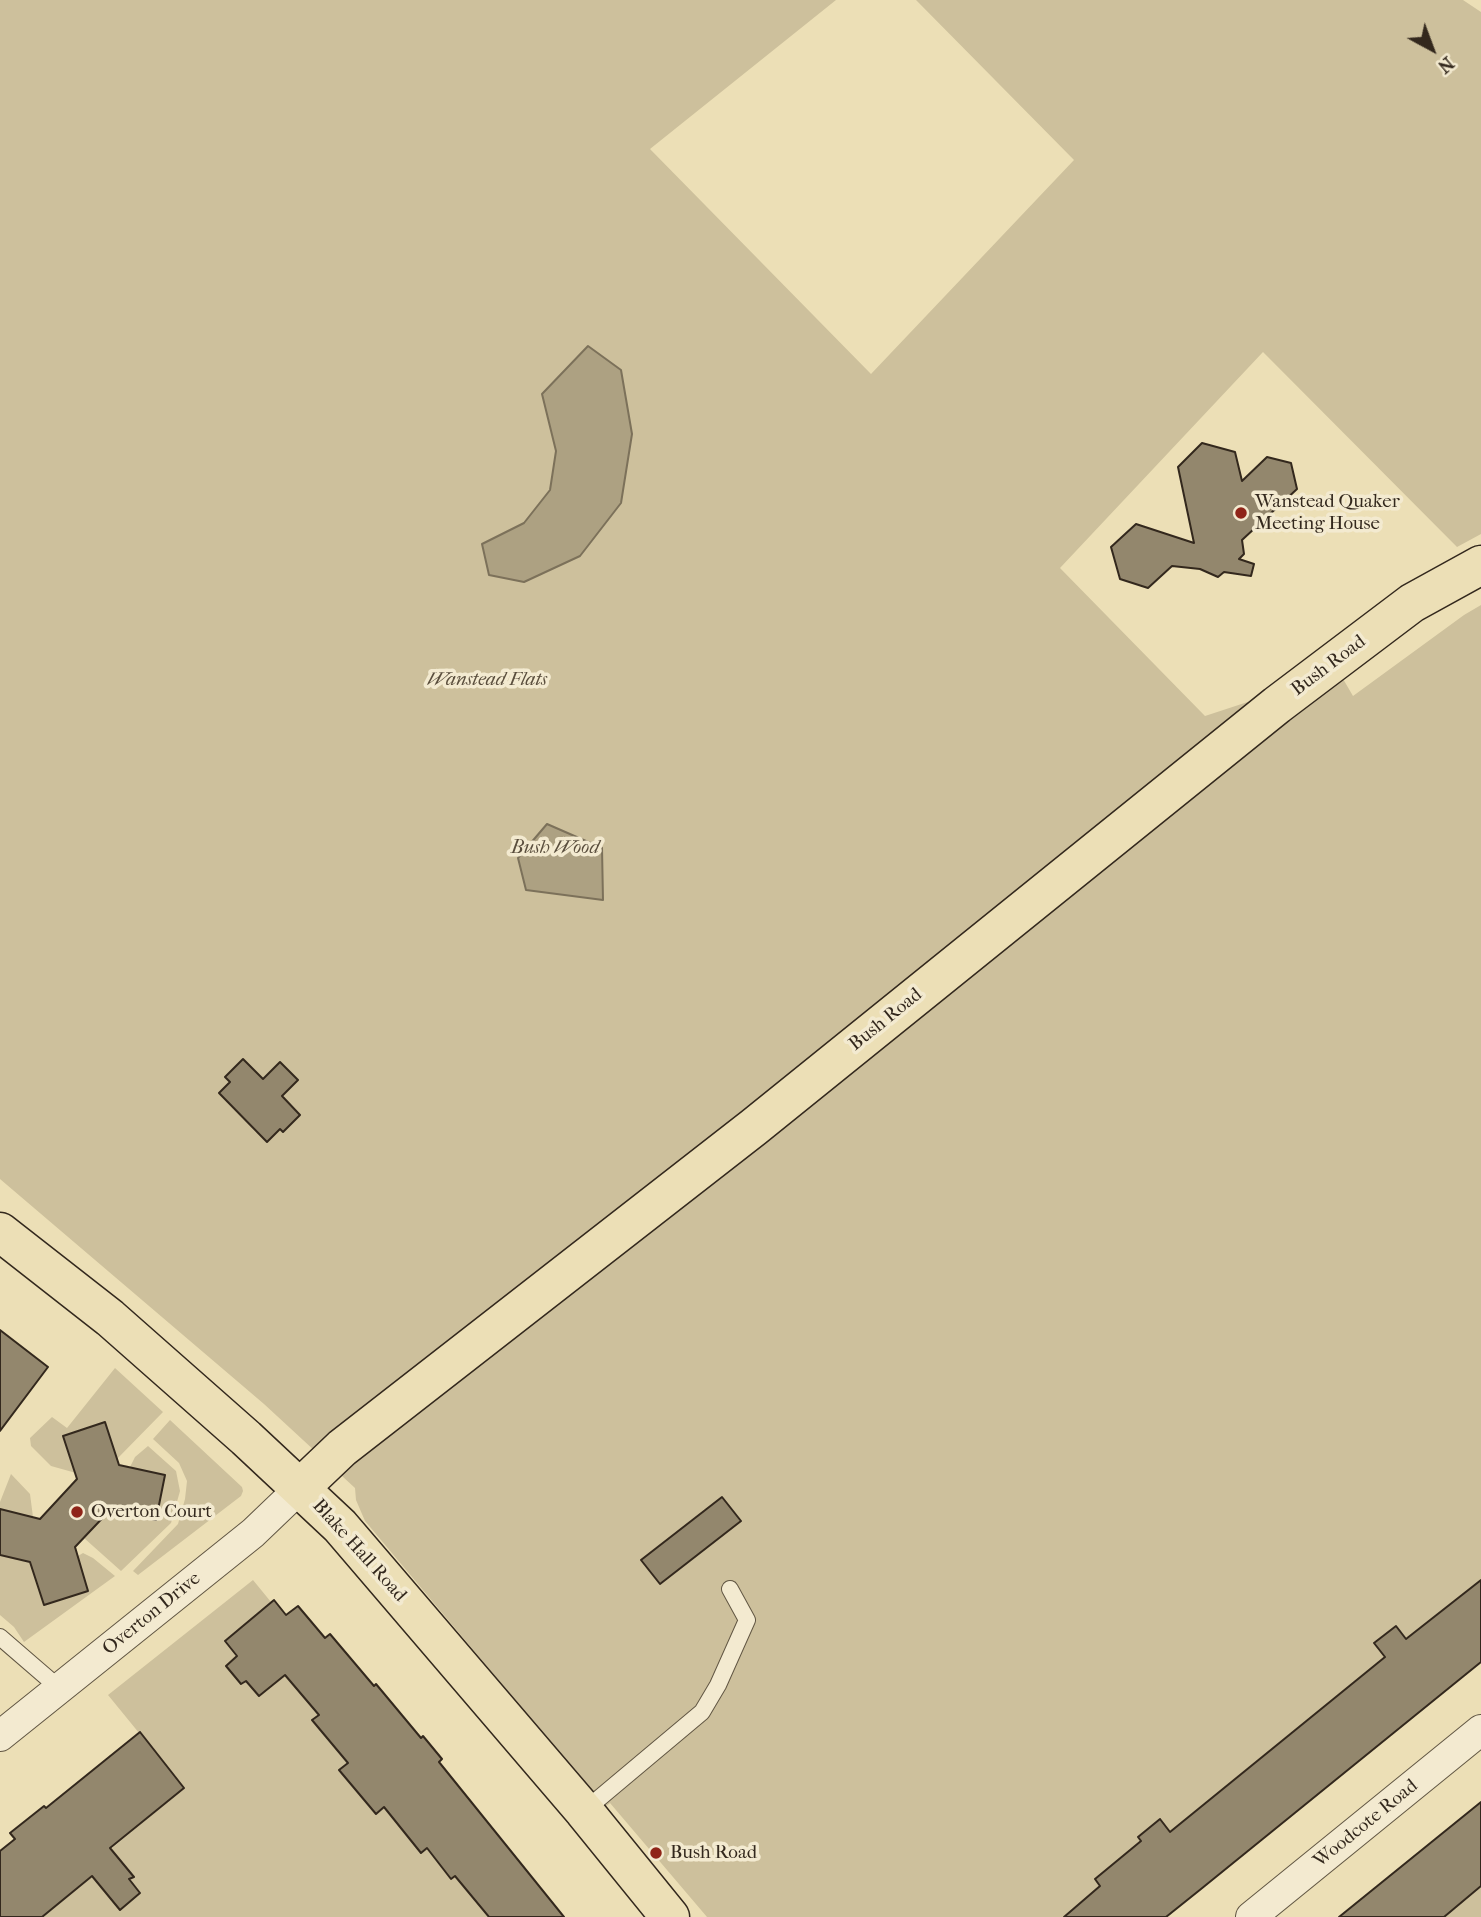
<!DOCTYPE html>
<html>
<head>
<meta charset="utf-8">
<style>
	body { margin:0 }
	#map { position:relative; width:1481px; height:1917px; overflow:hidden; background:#ecdfb6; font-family:"IM FELL French Canon",serif }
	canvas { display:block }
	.north { position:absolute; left:1397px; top:14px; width:70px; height:70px; -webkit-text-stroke:5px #f3ead0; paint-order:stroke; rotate:139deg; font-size:19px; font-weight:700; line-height:28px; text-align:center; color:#33281d }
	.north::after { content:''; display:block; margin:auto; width:24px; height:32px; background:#33281d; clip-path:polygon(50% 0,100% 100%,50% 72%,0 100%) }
</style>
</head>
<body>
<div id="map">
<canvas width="1481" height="1917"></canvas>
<div class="north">N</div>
</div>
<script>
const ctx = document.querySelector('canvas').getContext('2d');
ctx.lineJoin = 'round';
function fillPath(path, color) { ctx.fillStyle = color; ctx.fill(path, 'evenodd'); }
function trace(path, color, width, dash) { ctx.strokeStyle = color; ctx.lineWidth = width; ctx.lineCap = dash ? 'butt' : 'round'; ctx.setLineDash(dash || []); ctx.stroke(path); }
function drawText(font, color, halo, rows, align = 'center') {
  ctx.font = font + ' "IM FELL French Canon",serif'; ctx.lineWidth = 7; ctx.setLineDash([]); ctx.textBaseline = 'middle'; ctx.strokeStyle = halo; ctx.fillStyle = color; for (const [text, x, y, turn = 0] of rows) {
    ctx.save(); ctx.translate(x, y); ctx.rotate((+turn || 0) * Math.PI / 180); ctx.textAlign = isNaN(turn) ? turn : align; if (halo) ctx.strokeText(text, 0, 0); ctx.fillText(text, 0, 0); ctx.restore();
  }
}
fillPath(new Path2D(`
	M 0,0 L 836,0 L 650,149 L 871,374 L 1074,160 L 916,0 L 1463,0 L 1481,12 L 1481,534 L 1457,547 L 1263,352 L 1060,568 L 1205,716 L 1339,672 L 1353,696 L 1464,615 L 1481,605 L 1481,1580 L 1411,1635 L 1406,1638 L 1396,1626 L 1374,1643 L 1385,1657 L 1270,1750 L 1285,1769 L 1281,1773 L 1265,1754 L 1221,1790 L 1225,1818 L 1210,1799 L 1170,1832 L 1159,1820 L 1138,1837 L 1148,1850 L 1100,1886 L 1066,1917 L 707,1917 L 610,1803 L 605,1807 L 365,1521 L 356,1500 L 355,1488 L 264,1404 L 0,1179 Z
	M 115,1368 L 163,1412 L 117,1459 L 104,1422 L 63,1436 L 76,1473 L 51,1466 L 31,1446 L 30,1438 L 52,1417 L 67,1428 Z
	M 170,1420 L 242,1487 L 243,1491 L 241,1496 L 138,1575 L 133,1571 L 178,1524 L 185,1499 L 187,1481 L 179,1463 L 153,1439 Z
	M 148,1446 L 176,1471 L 180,1491 L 171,1523 L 121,1571 L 84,1538 L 111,1509 L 156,1519 L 165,1476 L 130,1467 L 135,1457 Z
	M 11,1474 L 30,1494 L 33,1517 L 0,1509 L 0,1502 Z
	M 83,1553 L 93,1558 L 115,1576 L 24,1642 L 14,1627 L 0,1615 L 0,1555 L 30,1562 L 45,1605 L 88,1591 L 78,1556 Z
	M 253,1580 L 271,1602 L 225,1641 L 237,1656 L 226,1666 L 241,1684 L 246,1681 L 285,1675 L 312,1707 L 320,1714 L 312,1721 L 348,1763 L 340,1770 L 384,1807 L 421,1852 L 434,1842 L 467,1866 L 467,1890 L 489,1917 L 42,1917 L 89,1872 L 120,1910 L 140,1893 L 129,1881 L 132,1877 L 111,1849 L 184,1788 L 108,1695 Z
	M 1481,1886 L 1481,1917 L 1444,1917 Z`), '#cdc09c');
const water = new Path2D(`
	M 588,346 L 621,370 L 632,434 L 621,503 L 580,556 L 524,582 L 489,575 L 482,544 L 524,523 L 550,490 L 556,451 L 542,394 Z
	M 547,824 L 602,848 L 603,900 L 526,890 L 518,858 Z`);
fillPath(water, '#ada182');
trace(water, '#7c715a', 2);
const building = new Path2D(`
	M 1202,443 L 1235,452 L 1242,481 L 1267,457 L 1291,463 L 1297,489 L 1242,540 L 1244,554 L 1239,559 L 1254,564 L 1251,576 L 1224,572 L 1218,577 L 1200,569 L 1172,566 L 1148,588 L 1120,579 L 1111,547 L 1136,524 L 1194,543 L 1178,467 Z
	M 243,1059 L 263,1079 L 280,1062 L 298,1080 L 282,1096 L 300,1115 L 283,1132 L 280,1129 L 267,1142 L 219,1093 L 230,1082 L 225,1077 Z
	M 0,1330 L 48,1367 L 0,1431 Z
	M 105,1422 L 119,1465 L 165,1475 L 156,1520 L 111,1509 L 75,1547 L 88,1591 L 44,1605 L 30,1562 L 0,1555 L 0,1509 L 40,1519 L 77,1479 L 63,1436 Z
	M 722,1497 L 741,1521 L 660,1584 L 641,1560 Z
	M 1481,1580 L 1481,1662 L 1201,1889 L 1166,1917 L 1064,1917 L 1100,1886 L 1095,1879 L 1141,1841 L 1138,1837 L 1160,1819 L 1170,1832 L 1385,1657 L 1374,1643 L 1396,1626 L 1406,1639 Z
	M 274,1600 L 286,1615 L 298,1606 L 325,1638 L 330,1634 L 374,1686 L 376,1684 L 421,1738 L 423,1736 L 442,1759 L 439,1762 L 564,1917 L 489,1917 L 455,1876 L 451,1879 L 427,1848 L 421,1853 L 384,1807 L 376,1814 L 339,1770 L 348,1763 L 312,1720 L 319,1715 L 285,1675 L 259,1696 L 246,1681 L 241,1684 L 226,1666 L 237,1656 L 225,1641 Z
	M 140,1732 L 184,1788 L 110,1848 L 134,1877 L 129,1879 L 140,1893 L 120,1910 L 92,1876 L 42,1917 L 0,1917 L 0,1851 L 15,1839 L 10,1833 L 44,1806 L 46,1808 Z
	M 1481,1802 L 1481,1886 L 1444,1917 L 1339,1917 Z`);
fillPath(building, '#93876d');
trace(building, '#33281d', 2);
const lane = new Path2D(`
	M 0,1637 L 59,1688
	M 584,1811 L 702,1712 L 718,1685 L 747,1620 L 730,1589`);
const street = new Path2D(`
	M 0,1736 L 253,1533 L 300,1488
	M 1251,1917 L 1481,1730`);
const primary = new Path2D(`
	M 0,1232 L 110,1318 L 246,1438 L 340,1526 L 584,1811 L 670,1917
	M 300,1488 L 342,1448 L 754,1127 L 1277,705 L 1412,603 L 1481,565`);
trace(lane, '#615643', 18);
trace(street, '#615643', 32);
trace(primary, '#33281d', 41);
trace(lane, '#f3ead0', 16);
trace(street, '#f3ead0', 30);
trace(primary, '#ecdfb6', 38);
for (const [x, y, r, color] of [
	[1241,513,7,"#8f2418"],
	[77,1512,7,"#8f2418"],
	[656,1853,7,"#8f2418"]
]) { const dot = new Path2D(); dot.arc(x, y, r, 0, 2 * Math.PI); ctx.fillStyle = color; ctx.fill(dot); trace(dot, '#f3ead0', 2.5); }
drawText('19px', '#33281d', '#f3ead0', [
	["Wanstead Quaker",1255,502],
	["Meeting House",1255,524],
	["Overton Court",91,1512],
	["Bush Road",670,1853]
], 'left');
drawText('19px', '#33281d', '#f3ead0', [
	["Bush Road",1329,666,-37],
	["Bush Road",886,1020,-39],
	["Blake Hall Road",359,1551,48],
	["Overton Drive",152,1614,-39],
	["Woodcote Road",1366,1824,-39]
]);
drawText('italic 19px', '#5a4e3d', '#f3ead0', [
	["Wanstead Flats",487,680],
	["Bush Wood",555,848]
]);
</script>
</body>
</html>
